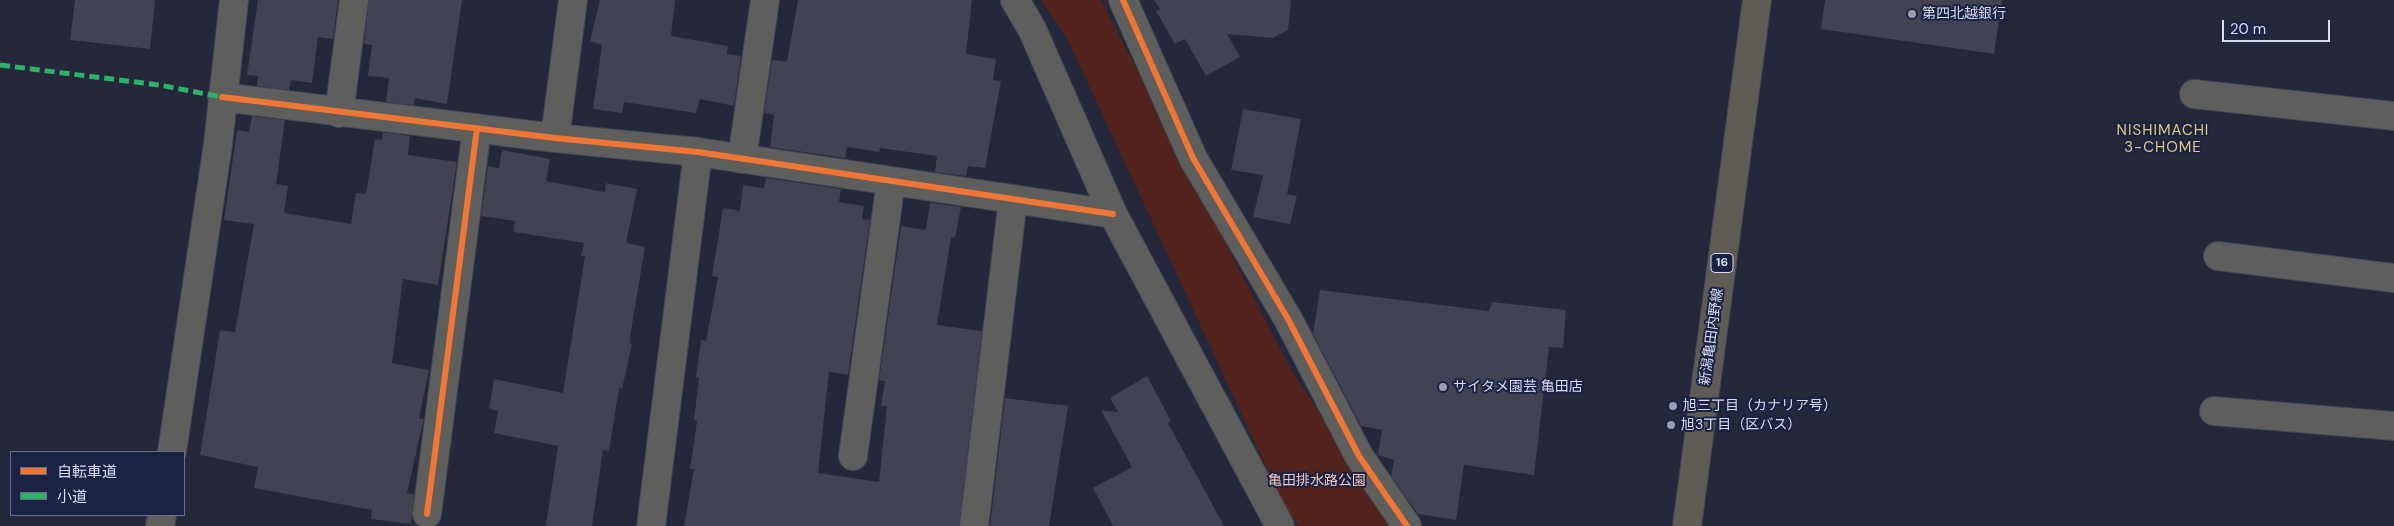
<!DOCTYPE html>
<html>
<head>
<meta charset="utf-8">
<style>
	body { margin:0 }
	#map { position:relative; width:2394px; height:526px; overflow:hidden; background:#24283a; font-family:"DM Sans","Noto Sans JP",sans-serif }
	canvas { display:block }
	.legend { position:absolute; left:10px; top:451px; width:175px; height:65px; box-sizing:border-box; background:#1b2243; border:1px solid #676d8a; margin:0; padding:6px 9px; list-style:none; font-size:15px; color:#d8def4 }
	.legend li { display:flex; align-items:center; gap:10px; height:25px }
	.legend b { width:25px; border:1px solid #676d8a }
	.scale { position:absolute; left:2222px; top:20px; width:108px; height:22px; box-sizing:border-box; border:2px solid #d8def4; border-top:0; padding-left:6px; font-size:15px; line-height:18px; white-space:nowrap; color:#d8def4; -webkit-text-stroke:4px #1b2243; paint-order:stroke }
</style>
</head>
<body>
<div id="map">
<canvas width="2394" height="526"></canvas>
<ul class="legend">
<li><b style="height:6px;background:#f07635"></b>自転車道</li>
<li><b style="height:6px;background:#2db169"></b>小道</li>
</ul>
<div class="scale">20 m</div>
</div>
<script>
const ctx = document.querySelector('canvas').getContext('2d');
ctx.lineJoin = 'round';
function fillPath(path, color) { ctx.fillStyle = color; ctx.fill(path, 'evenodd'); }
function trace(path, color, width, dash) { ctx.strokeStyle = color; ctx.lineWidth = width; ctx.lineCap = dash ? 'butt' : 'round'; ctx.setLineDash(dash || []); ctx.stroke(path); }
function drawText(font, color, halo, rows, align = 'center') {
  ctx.font = font + ' "DM Sans","Noto Sans JP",sans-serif'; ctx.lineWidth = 4; ctx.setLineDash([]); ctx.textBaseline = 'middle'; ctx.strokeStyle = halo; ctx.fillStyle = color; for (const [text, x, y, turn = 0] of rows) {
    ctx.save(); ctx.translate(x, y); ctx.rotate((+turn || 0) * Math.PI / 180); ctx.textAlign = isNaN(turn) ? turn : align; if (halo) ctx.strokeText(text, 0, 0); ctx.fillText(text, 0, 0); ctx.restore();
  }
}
fillPath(new Path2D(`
	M 1041,0 L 1101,0 L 1291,370 L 1394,526 L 1299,526 L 1283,503 L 1067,38 Z`), '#52231c');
fillPath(new Path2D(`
	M 75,0 L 155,0 L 150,49 L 70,40 Z
	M 258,0 L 338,0 L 333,39 L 318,37 L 312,83 L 291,80 L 289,90 L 257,86 L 258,76 L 247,75 Z
	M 369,0 L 462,0 L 447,104 L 415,98 L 414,105 L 386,102 L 389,78 L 368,76 L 372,45 L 364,44 Z
	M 600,0 L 675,0 L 671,36 L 728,46 L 727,54 L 741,56 L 734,106 L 700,99 L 696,113 L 624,102 L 622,113 L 593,109 L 602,45 L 590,41 Z
	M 798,0 L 972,0 L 966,54 L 996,59 L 993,80 L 1001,81 L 985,168 L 968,166 L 966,176 L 935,172 L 937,156 L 880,148 L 879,152 L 847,147 L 845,158 L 770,147 L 774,115 L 764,113 L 772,60 L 787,62 Z
	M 1154,0 L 1291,0 L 1288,30 L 1273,38 L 1227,34 L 1240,57 L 1206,76 L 1185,39 L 1175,44 L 1156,11 L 1160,9 Z
	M 1825,0 L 2002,0 L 1994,54 L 1821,29 Z
	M 1243,109 L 1301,119 L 1287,194 L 1297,196 L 1290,224 L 1253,217 L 1263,175 L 1231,170 Z
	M 252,116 L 285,120 L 276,184 L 288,186 L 284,213 L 351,224 L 356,193 L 366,194 L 375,139 L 382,140 L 383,132 L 410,136 L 408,155 L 457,162 L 438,285 L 403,279 L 392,363 L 429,370 L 419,418 L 424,419 L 423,422 L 407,493 L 414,494 L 411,524 L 371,519 L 372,510 L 254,488 L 258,467 L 200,455 L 220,330 L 235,332 L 254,224 L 224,220 L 237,130 L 249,132 Z
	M 502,150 L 550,159 L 546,181 L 605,192 L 606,183 L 637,189 L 626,243 L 645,247 L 629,343 L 632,344 L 622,389 L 619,388 L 609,451 L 603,450 L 592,526 L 546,526 L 558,446 L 494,433 L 498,411 L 489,409 L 494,379 L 563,393 L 585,256 L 581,256 L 584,243 L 514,232 L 515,221 L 481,216 L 488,166 L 499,168 Z
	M 766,178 L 841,189 L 839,202 L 864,206 L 862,219 L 870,220 L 848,375 L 829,372 L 818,473 L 879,482 L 887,406 L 881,406 L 885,381 L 879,380 L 901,226 L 926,230 L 930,203 L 961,207 L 955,238 L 951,237 L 937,325 L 982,331 L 959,526 L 684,526 L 694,469 L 690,469 L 697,421 L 694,420 L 699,378 L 696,377 L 701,340 L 706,341 L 718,277 L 712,276 L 723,208 L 740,211 L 743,185 L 764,188 Z
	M 1320,290 L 1489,311 L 1492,302 L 1566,310 L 1563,348 L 1549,347 L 1534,475 L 1464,465 L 1456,520 L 1418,514 L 1391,476 L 1394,460 L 1378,455 L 1382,430 L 1361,426 L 1313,334 Z
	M 1147,376 L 1171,421 L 1168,423 L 1224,526 L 1113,526 L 1093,488 L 1132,467 L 1101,410 L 1118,412 L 1110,398 Z
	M 1005,398 L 1068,406 L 1049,526 L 990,526 Z`), '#414252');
const minor = new Path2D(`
	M 1015,0 L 1032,29 L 1113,214 L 1280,526
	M 1123,0 L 1193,158 L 1288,319 L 1359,456 L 1407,526
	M 2194,94 L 2394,116
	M 222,97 L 555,138 L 698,152 L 1113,214
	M 339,113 L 354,0
	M 555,138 L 573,0
	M 742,159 L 765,0
	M 2218,256 L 2394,278
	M 2214,411 L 2394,426
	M 172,452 L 218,144 L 234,0
	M 853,456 L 891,181
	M 427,514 L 477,128
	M 160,526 L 162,515
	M 651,526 L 698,152
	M 974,526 L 1013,199`);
const major = new Path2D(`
	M 1687,526 L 1757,0`);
trace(minor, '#424656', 30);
trace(major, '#424656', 30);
trace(minor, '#5e5e5d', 28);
trace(major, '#5e5c54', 28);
trace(new Path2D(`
	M 0,65 L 159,85 L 222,97`), '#2db169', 5, [10, 5]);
trace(new Path2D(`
	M 1123,0 L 1193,158 L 1288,319 L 1359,456 L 1407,526
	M 222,97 L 555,138 L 698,152 L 1113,214
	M 427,514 L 477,128`), '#f07635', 6);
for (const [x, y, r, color] of [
	[1912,14,5,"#999eb3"],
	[1443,387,5,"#999eb3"],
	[1673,406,5,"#999eb3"],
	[1671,425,5,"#999eb3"]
]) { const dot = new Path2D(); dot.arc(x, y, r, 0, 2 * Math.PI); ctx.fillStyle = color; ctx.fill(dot); trace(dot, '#1b2243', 2); }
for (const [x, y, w] of [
	[1722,263,22]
]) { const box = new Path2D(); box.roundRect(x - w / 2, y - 9.5, w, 19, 4); ctx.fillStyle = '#1b2243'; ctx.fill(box); trace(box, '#d8def4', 1); }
drawText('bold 12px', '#d8def4', null, [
	["16",1722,263]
]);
drawText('14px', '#d8def4', '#1b2243', [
	["第四北越銀行",1922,14],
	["サイタメ園芸 亀田店",1453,387],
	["旭三丁目（カナリア号）",1683,406],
	["旭3丁目（区バス）",1681,425]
], 'left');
drawText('14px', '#d8def4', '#1b2243', [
	["新潟亀田内野線",1712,337,-82]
]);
drawText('14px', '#f3c8bf', '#1b2243', [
	["亀田排水路公園",1317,481]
]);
ctx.letterSpacing = '1px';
drawText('15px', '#e1ca7d', '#1b2243', [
	["NISHIMACHI",2163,131],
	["3-CHOME",2163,148]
]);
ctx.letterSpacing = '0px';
</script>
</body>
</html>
